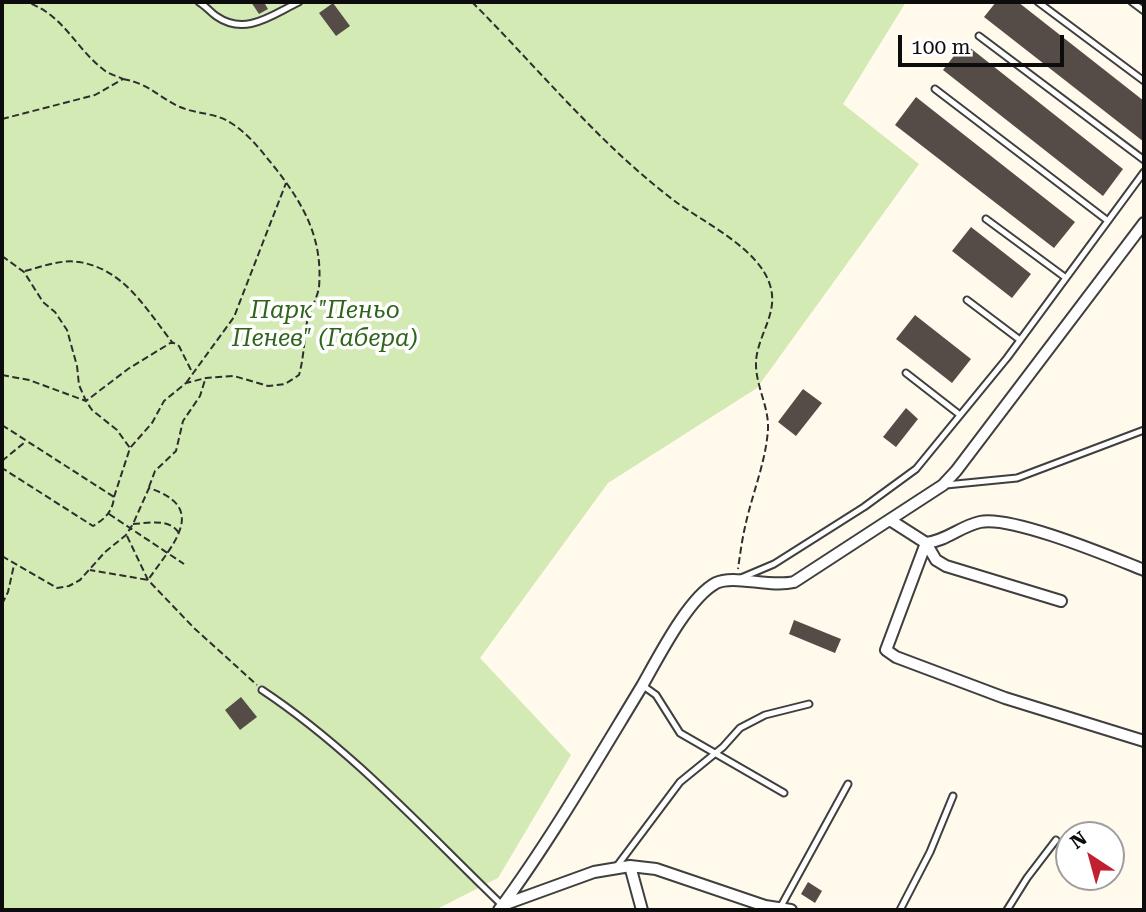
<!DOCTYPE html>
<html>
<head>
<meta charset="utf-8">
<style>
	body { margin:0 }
	#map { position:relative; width:1146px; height:912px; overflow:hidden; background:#fffaeb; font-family:"Roboto Serif",serif }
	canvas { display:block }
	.frame { position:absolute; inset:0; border:4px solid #0c0c0c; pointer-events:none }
	.north { position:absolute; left:1055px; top:821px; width:70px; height:70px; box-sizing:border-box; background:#fff; border:2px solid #9e9e9e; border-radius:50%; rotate:324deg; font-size:19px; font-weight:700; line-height:28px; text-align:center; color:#0c0c0c }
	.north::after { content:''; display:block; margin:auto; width:24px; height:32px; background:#c02032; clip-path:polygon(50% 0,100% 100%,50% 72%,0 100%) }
	.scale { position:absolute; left:898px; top:35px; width:166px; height:32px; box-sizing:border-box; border:4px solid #0c0c0c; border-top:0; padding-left:9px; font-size:21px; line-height:24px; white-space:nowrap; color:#0c0c0c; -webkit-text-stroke:5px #fff; paint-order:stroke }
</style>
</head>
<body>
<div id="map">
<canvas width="1146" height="912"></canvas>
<div class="frame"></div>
<div class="north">N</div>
<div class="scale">100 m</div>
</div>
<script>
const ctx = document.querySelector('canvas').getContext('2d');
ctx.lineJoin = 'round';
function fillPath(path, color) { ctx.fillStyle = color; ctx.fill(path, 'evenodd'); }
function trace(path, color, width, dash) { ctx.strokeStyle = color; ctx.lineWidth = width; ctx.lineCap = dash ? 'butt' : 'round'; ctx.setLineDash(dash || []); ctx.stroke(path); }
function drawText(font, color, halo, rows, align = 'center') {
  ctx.font = font + ' "Roboto Serif",serif'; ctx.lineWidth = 7; ctx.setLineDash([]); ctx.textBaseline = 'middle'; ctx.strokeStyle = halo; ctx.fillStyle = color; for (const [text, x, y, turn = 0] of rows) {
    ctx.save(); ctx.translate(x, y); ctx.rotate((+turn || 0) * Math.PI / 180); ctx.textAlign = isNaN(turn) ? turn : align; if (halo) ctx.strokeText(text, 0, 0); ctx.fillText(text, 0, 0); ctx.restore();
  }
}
fillPath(new Path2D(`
	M 2,2 L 906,2 L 843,104 L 919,164 L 757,388 L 608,483 L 480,658 L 571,755 L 498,878 L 435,910 L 2,910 Z`), '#d3eab4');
fillPath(new Path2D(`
	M 251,2 L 269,2 L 265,4 L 268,9 L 259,14 Z
	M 996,2 L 1018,2 L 1144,101 L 1144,142 L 984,17 Z
	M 333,3 L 350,26 L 336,36 L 319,13 Z
	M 964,43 L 1123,169 L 1103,196 L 943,70 Z
	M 916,97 L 1075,222 L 1054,248 L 895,125 Z
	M 971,227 L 1031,274 L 1012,298 L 952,251 Z
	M 915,315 L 971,359 L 952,383 L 896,339 Z
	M 803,389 L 822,403 L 796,436 L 778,422 Z
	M 906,408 L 918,419 L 896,447 L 883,437 Z
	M 794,620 L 841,639 L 835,653 L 789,634 Z
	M 241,697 L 257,717 L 240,730 L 225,710 Z
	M 808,882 L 822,891 L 815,903 L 801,894 Z`), '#554c48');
const lane = new Path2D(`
	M 199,2 C 206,6 210,12 216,16 C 246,37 273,14 299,2
	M 1038,2 L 1144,81
	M 1132,2 L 1144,11
	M 979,36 L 1144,160
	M 935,89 L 1108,221
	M 986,219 L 1066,278
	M 967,300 L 1020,340
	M 906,373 L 960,415
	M 946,485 L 1017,478 L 1144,430
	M 741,578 L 774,564 L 864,507 L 916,469 L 1007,358 L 1144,172
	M 642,685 L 656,695 L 680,733 L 784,793
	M 262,690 C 351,749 425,831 502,905
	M 617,866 L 680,782 L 723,747 L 740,728 L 765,715 L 809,704
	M 780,908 L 848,784
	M 900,910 L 930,852 L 953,796
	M 1007,910 L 1027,878 L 1056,840`);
const street = new Path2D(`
	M 890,520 L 926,543 C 946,541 961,526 980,522 C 1011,515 1111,557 1144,570
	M 1061,601 L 946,566 L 936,560 L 926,543 L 886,650 L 896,657 L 1005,698 L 1144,741
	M 630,866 L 642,910
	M 503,905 L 594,872 L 630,866 L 656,869 L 765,906 L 791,910
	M 499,910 C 550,841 597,760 642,686 C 658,658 688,598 716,583 C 734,574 769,588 794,582 L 943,485 L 956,471 L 1144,223`);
trace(lane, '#3f3f3f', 9);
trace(street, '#3f3f3f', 14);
trace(new Path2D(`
	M 472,2 C 539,69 600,145 676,202 C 705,223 759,249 770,285 C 779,313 758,334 756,361 C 755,385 769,406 768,429 C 766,462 752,494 745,527 C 742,540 740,555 738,569
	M 123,79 C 150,84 158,97 180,107 C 196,114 217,113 231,123 C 250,135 262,152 276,169 C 304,205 323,239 319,287 C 317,300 309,310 307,322 C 304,340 304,357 299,375 L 285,384 L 268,386 L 234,376 L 206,378 L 186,383 L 164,401 L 152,423 L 130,448
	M 2,119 L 95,95 L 123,79 C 117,76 109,74 104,70 C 74,47 65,16 27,2
	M 2,256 L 24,272 L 43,302 L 55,312 L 67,330 L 77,366 L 79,385 L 86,401 L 92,410 L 117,430 L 130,448 L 114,497
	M 25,271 C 41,267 61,259 79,262 C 124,269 146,309 172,342
	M 2,375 L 29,380 L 86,401 L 128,369 L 172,342 L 179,346 L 192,372
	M 186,383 L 234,317 L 286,183
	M 2,425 L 114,497 C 113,511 105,519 93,526 L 2,468
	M 2,461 L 25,442
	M 149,487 L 155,471 L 176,451 L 183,421 L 200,396 L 205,380
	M 109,514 L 184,564
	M 133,524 C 150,523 169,518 179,533
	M 127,536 L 148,580 L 194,628 L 257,685
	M 2,556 L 57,588 L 69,586 L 80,580 L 105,552 L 126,535 L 133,524 L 149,488 C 210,508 172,545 148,580 L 90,570
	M 2,604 L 8,592 L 14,565`), '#2e2e2e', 2, [7, 3.5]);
trace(lane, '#fff', 5);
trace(street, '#fff', 10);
drawText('italic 24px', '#2f651b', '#fff', [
	["Парк \"Пеньо",325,311],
	["Пенев\" (Габера)",325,339]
]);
</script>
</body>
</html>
